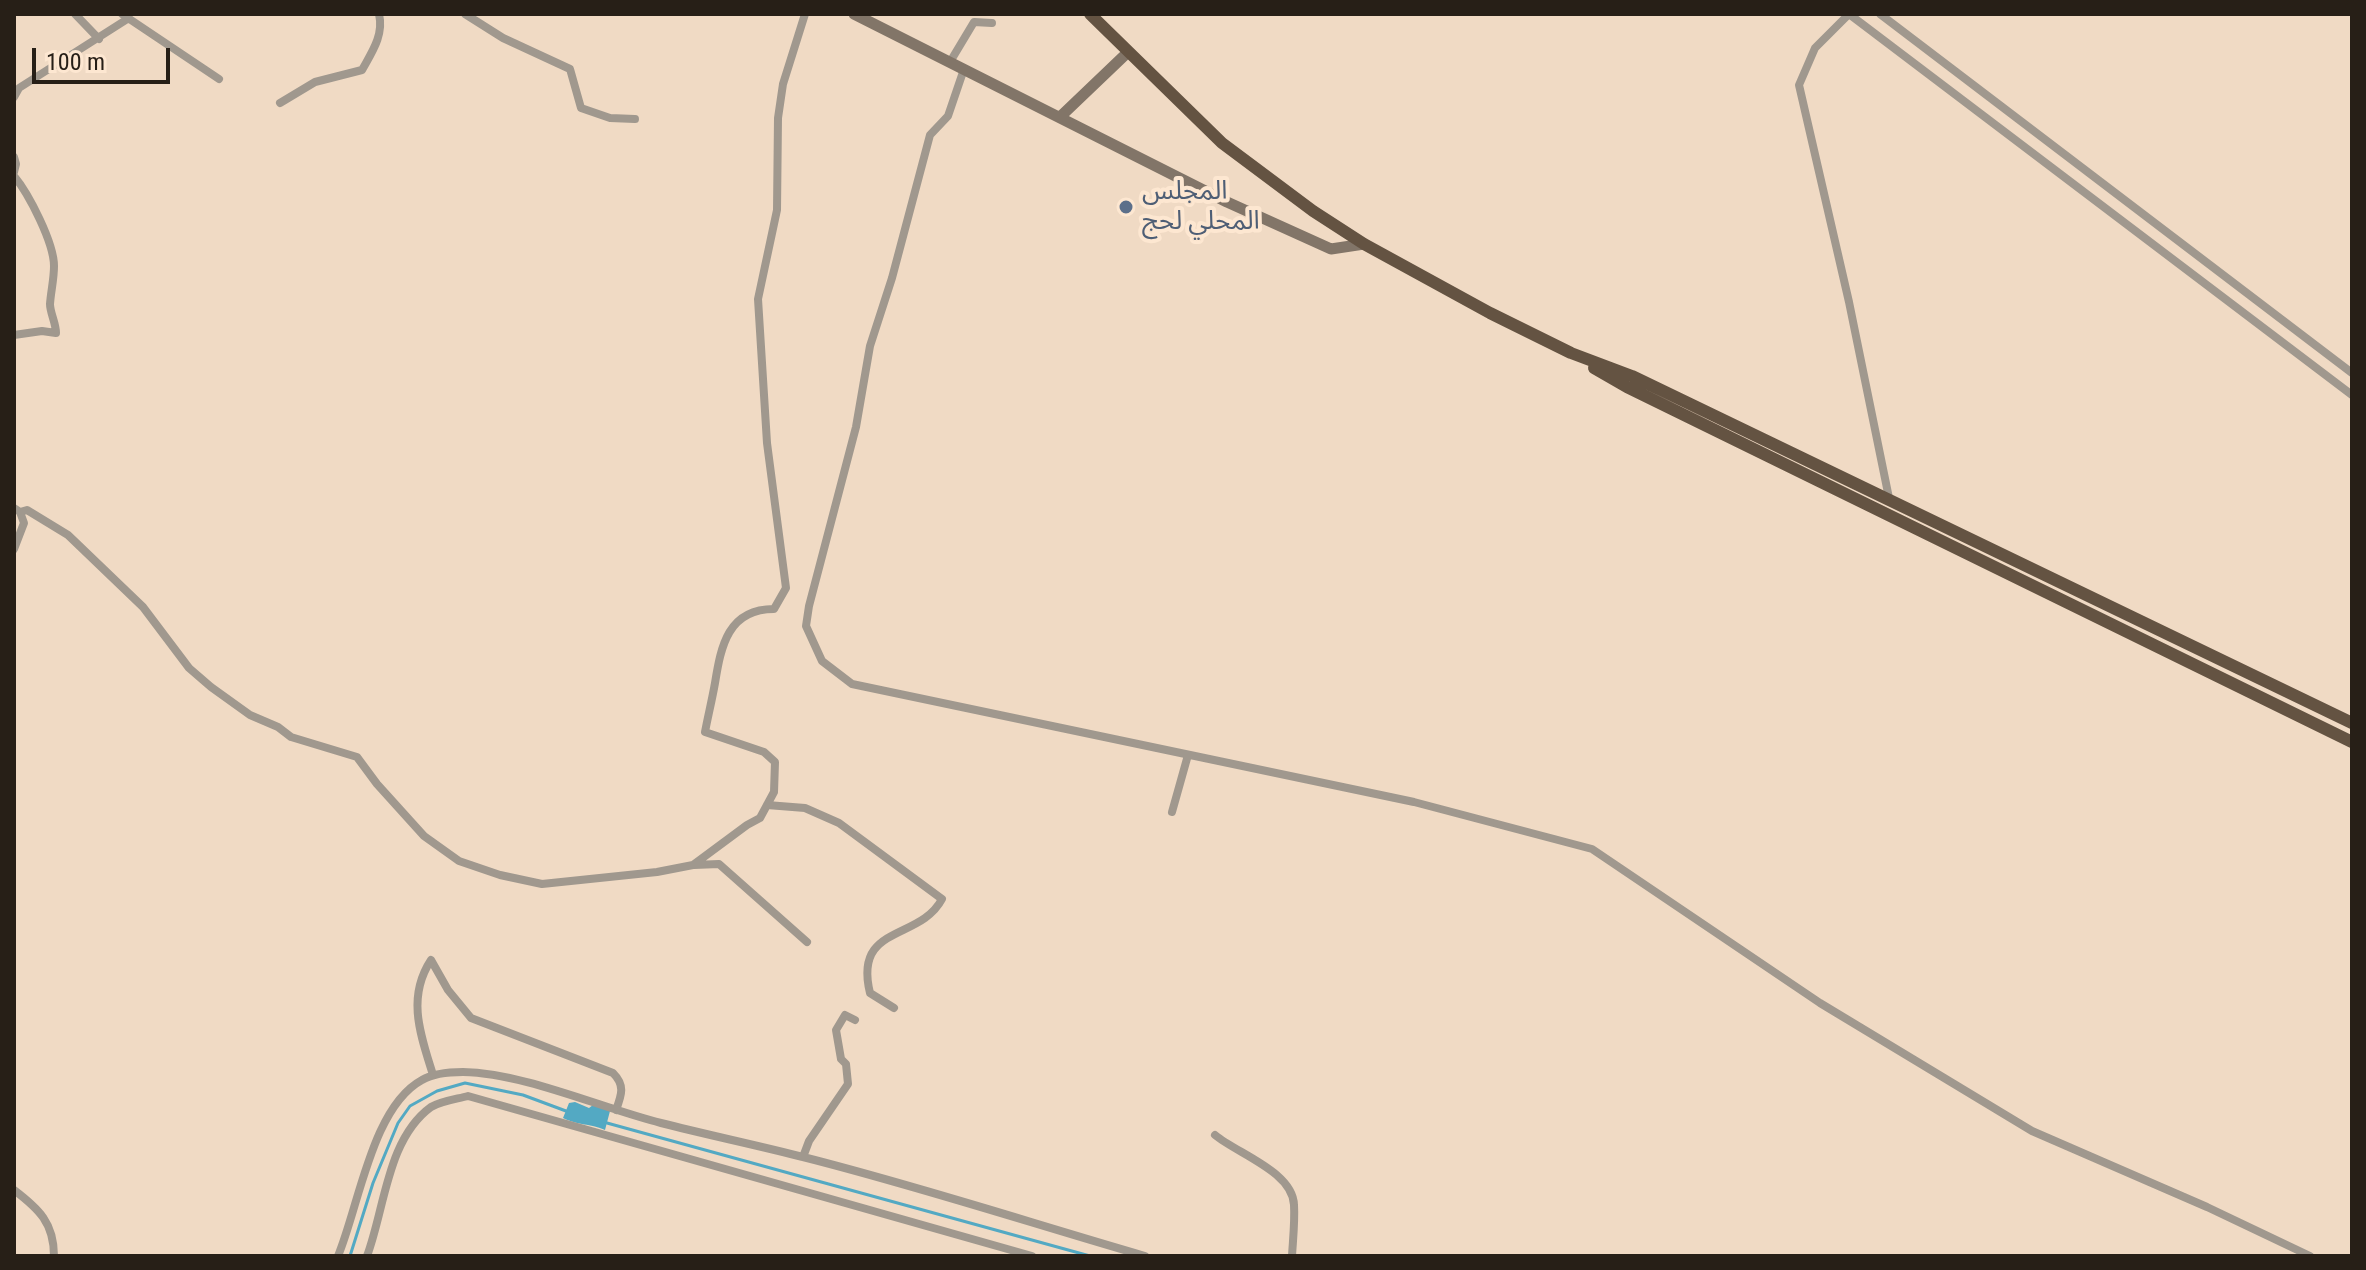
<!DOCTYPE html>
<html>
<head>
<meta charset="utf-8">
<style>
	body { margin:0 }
	#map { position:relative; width:2366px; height:1270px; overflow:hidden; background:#f0dac4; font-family:"Roboto Condensed",sans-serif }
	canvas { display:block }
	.frame { position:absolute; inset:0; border:16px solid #271f17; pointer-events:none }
	.scale { position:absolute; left:32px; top:48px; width:138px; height:36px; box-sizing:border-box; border:4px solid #271f17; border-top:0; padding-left:10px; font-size:24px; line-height:28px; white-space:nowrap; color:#271f17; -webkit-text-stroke:6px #fde7d1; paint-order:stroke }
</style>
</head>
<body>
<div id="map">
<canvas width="2366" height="1270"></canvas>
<div class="frame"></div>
<div class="scale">100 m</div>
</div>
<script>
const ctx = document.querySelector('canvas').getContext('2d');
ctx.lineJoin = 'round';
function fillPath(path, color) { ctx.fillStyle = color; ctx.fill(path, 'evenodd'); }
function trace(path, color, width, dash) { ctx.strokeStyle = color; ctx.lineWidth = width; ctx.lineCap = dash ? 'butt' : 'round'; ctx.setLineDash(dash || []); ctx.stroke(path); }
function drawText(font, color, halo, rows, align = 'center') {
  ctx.font = font + ' "Roboto Condensed","Noto Sans Arabic",sans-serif'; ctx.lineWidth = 8; ctx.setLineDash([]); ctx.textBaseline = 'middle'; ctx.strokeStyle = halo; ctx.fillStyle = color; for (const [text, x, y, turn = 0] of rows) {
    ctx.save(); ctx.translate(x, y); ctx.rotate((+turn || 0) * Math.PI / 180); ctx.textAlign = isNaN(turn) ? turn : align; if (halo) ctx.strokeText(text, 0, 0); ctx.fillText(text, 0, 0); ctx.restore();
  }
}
fillPath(new Path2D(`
	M 575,1102 L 589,1108 L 593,1105 L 610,1111 L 605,1130 C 589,1123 580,1126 563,1118 L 569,1103 Z`), '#53a9c3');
trace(new Path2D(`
	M 607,1123 L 1090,1256
	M 350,1256 L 373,1183 L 398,1123 L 410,1106 L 437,1091 L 465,1083 L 523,1095 L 566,1111`), '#53a9c3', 3);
trace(new Path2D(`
	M 75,14 L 99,39
	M 122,14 L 219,79
	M 465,14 L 503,38 L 570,69 L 581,108 L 610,118 L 635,119
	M 1849,14 L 2352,395
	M 1849,14 L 1815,48 L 1799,85 L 1849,302 L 1889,498
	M 1880,14 L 2352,373
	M 950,62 L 974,22 L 992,23
	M 964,69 L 948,116 L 930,135 L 892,278 L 870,346 L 856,427 L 809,606 L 806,626 L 822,661 L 852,684 L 1414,802 L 1592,849 L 1820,1003 L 2032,1131 L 2207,1207 L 2310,1256
	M 14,97 L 19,88 L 129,18
	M 280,103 L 315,82 L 362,70 C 372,52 384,35 379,14
	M 14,157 L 16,164 L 14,172
	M 14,176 C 29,194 54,243 54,266 C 54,279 51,291 50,304 C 50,313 56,323 56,333 L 42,331 L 14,335
	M 14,508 L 20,512 L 24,523 L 14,549
	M 20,512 L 27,510 L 68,535 L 143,607 L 189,668 L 211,687 L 250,715 L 278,727 L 291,737 L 357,757 L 377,784 L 424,836 L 459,861 L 500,875 L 542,884 L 657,872 L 693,865 L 747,825 L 760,818 L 774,792 L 775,762 L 764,752 L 705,732 C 708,716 712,700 715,683 C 721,646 728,609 774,609 L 786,588 L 767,443 L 758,299 L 777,210 L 778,118 L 783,84 L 805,14
	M 767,805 L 805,808 L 839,823 L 942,899 C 920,941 853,924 870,993 L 894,1008
	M 1172,812 L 1188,755
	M 694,865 L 719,864 L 807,942
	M 433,1075 C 421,1036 406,998 431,960 L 448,990 L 471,1018 L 613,1073 C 625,1085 622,1094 616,1110
	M 1215,1135 C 1238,1154 1293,1172 1294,1205 C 1295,1221 1293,1239 1292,1256
	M 803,1157 L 809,1141 L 848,1084 L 846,1064 L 841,1059 L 836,1030 L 845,1015 L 855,1020
	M 14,1190 C 39,1209 54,1223 54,1256
	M 338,1256 C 359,1206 372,1107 422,1080 C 434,1073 449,1072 463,1072 C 524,1073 601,1108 661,1123 C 708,1135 756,1145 803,1157 C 918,1186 1031,1223 1145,1256
	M 367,1256 C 385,1208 387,1139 431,1107 C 441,1101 457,1099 468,1096 L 1032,1256`), '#a0988e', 8);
trace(new Path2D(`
	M 854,14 L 1227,202 L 1331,249 L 1364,244
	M 1060,117 L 1127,53`), '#827568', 11);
trace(new Path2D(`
	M 1090,14 L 1222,143 L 1313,211 L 1364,244 L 1490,313 L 1571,353 L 1632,376 L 2352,723
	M 1594,368 L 1627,387 L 2352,742`), '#645342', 12);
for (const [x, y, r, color] of [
	[1126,207,8,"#5c6f8a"]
]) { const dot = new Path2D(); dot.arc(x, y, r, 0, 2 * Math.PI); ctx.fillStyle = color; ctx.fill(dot); trace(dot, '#fde7d1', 3); }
drawText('26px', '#4e5e75', '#fde7d1', [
	["المجلس",1142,192],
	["المحلي لحج",1142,222]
], 'left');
</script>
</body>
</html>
